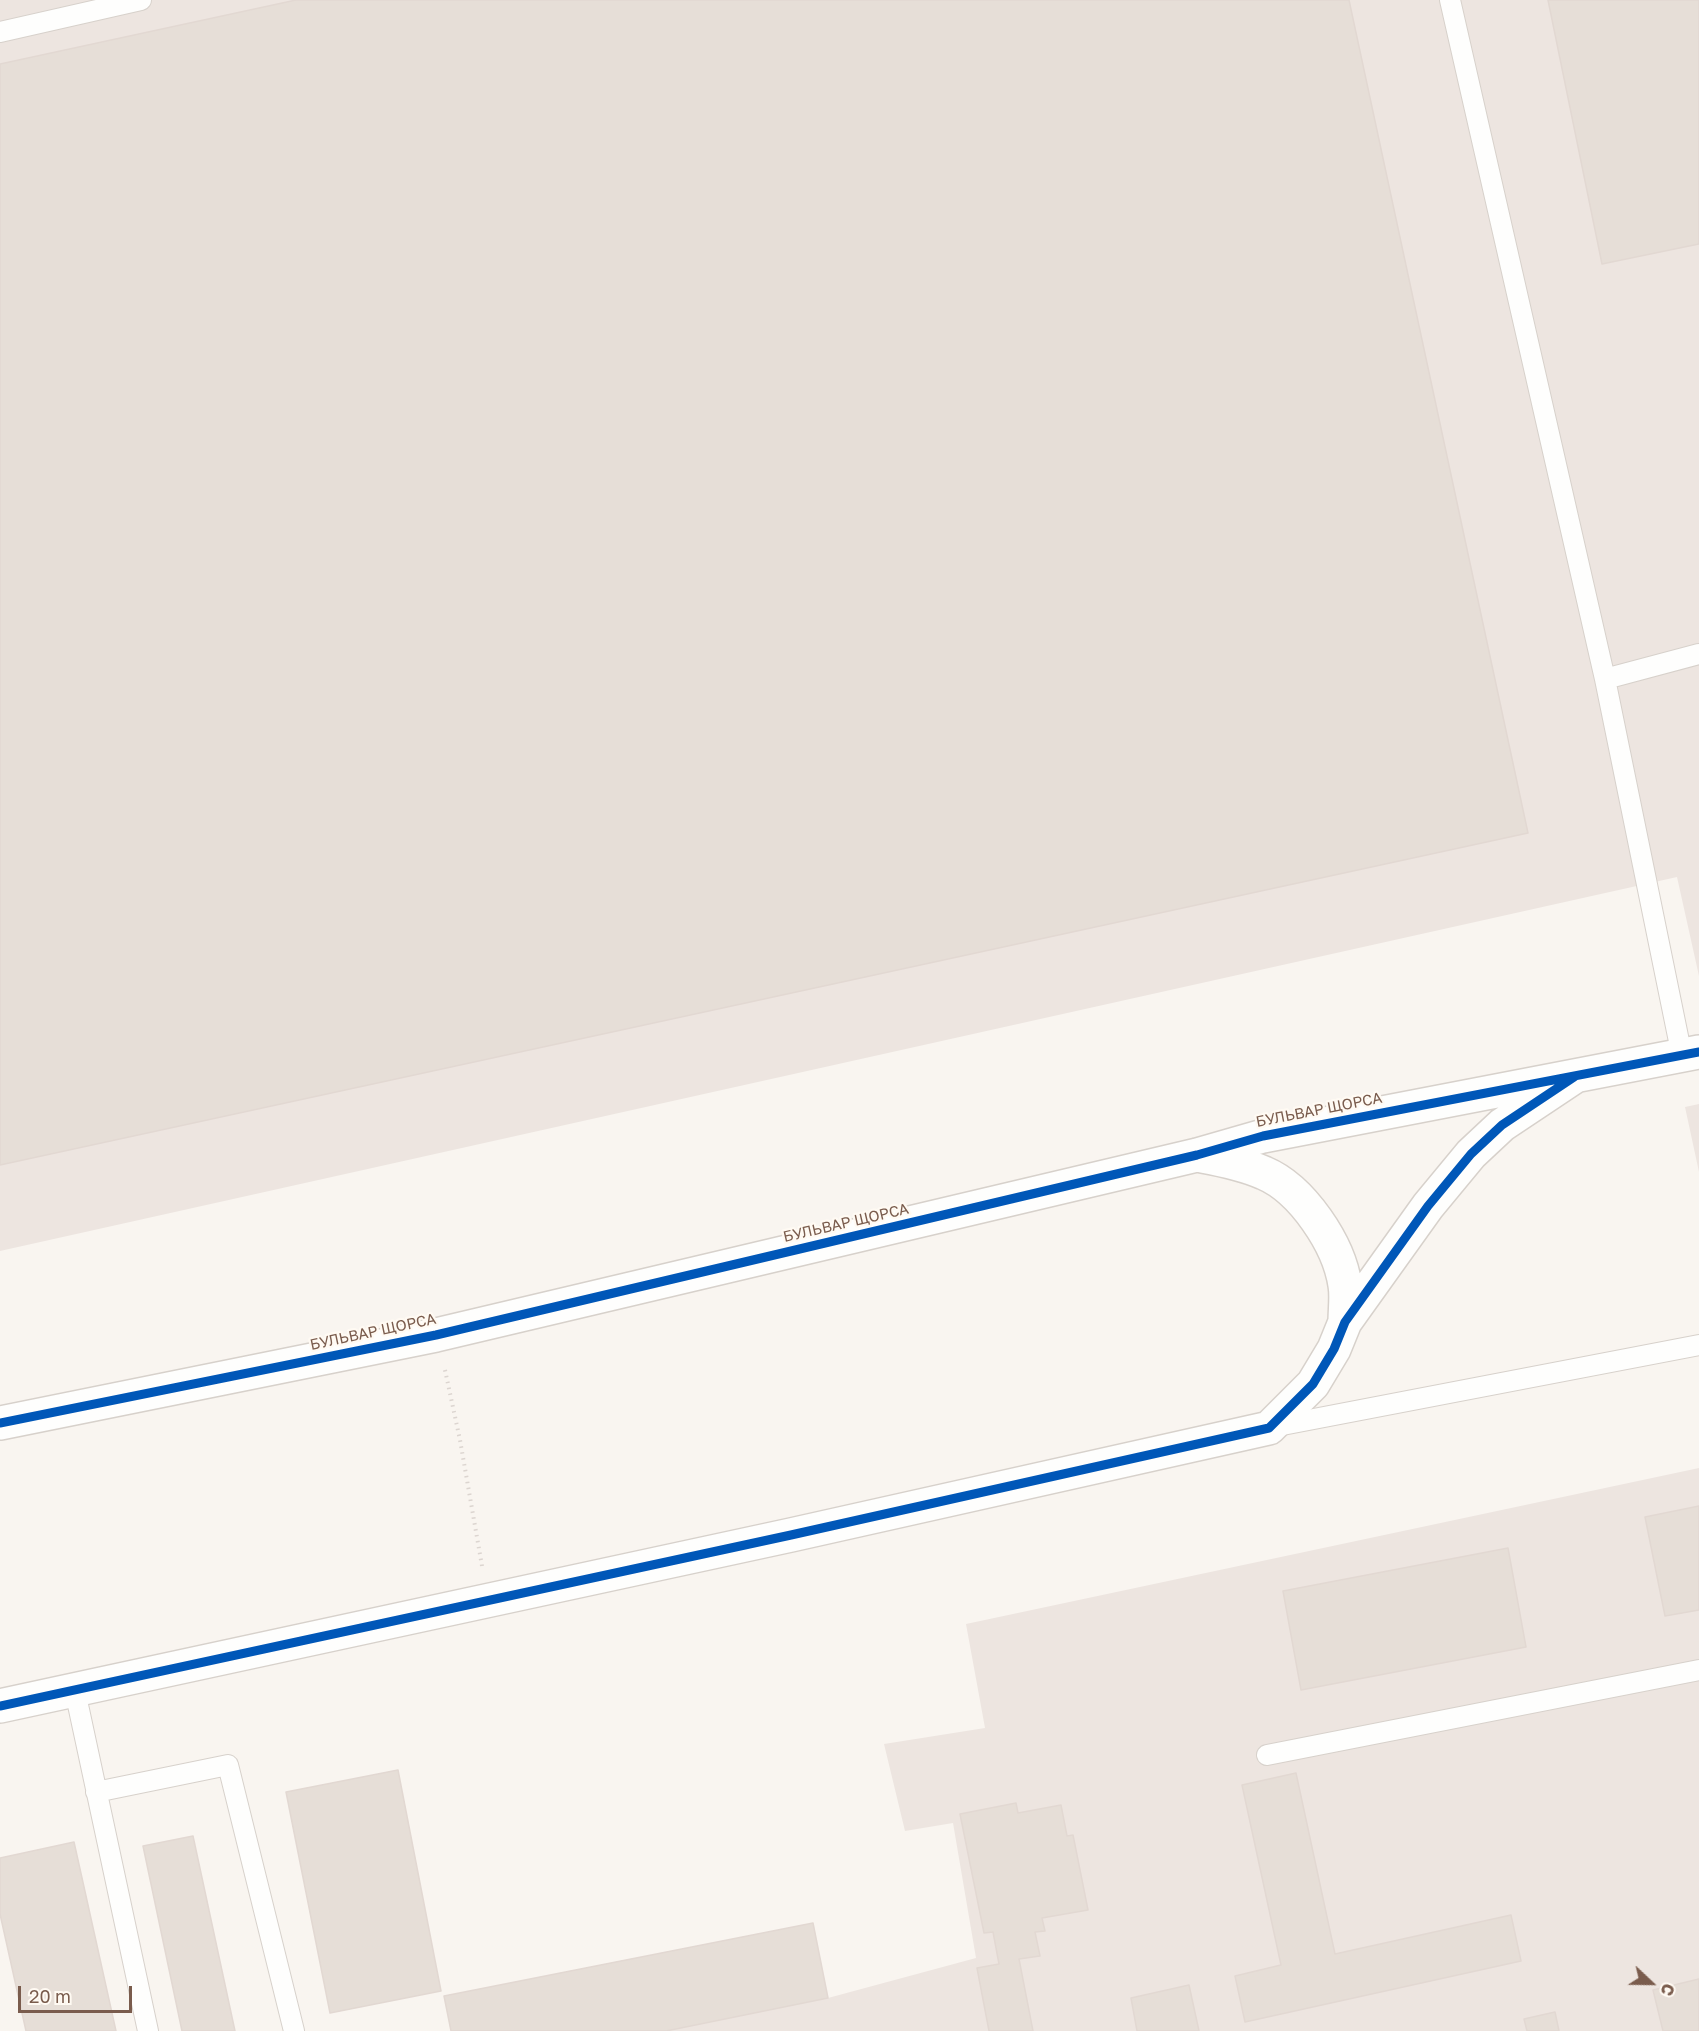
<!DOCTYPE html>
<html>
<head>
<meta charset="utf-8">
<style>
	body { margin:0 }
	#map { position:relative; width:1699px; height:2031px; overflow:hidden; background:#f9f5f0; font-family:"Golos Text",sans-serif }
	canvas { display:block }
	.north { position:absolute; left:1621px; top:1953px; width:60px; height:60px; -webkit-text-stroke:4px #fffaf3; paint-order:stroke; rotate:112deg; font-size:16px; font-weight:700; line-height:24px; text-align:center; color:#7a5c4d }
	.north::after { content:''; display:block; margin:auto; width:21px; height:27px; background:#7a5c4d; clip-path:polygon(50% 0,100% 100%,50% 72%,0 100%) }
	.scale { position:absolute; left:18px; top:1986px; width:114px; height:27px; box-sizing:border-box; border:3px solid #7a5c4d; border-top:0; padding-left:8px; font-size:18px; line-height:21px; white-space:nowrap; color:#7a5c4d; -webkit-text-stroke:4px #fffaf3; paint-order:stroke }
</style>
</head>
<body>
<div id="map">
<canvas width="1699" height="2031"></canvas>
<div class="north">С</div>
<div class="scale">20 m</div>
</div>
<script>
const ctx = document.querySelector('canvas').getContext('2d');
ctx.lineJoin = 'round';
function fillPath(path, color) { ctx.fillStyle = color; ctx.fill(path, 'evenodd'); }
function trace(path, color, width, dash) { ctx.strokeStyle = color; ctx.lineWidth = width; ctx.lineCap = dash ? 'butt' : 'round'; ctx.setLineDash(dash || []); ctx.stroke(path); }
function drawText(font, color, halo, rows, align = 'center') {
  ctx.font = font + ' "Golos Text",sans-serif'; ctx.lineWidth = 4.5; ctx.setLineDash([]); ctx.textBaseline = 'middle'; ctx.strokeStyle = halo; ctx.fillStyle = color; for (const [text, x, y, turn = 0] of rows) {
    ctx.save(); ctx.translate(x, y); ctx.rotate((+turn || 0) * Math.PI / 180); ctx.textAlign = isNaN(turn) ? turn : align; if (halo) ctx.strokeText(text, 0, 0); ctx.fillText(text, 0, 0); ctx.restore();
  }
}
fillPath(new Path2D(`
	M 0,0 L 1699,0 L 1699,976 L 1677,877 L 0,1251 Z
	M 1699,1104 L 1699,1172 L 1685,1107 Z
	M 1699,1468 L 1699,2031 L 451,2031 L 444,1996 L 813,1923 L 828,1998 L 976,1958 L 953,1823 L 905,1831 L 884,1744 L 985,1728 L 966,1624 Z`), '#ede5e0');
const building = new Path2D(`
	M 296,0 L 1349,0 L 1528,833 L 0,1165 L 0,64 Z
	M 1548,0 L 1699,0 L 1699,244 L 1602,264 Z
	M 1699,1506 L 1699,1610 L 1665,1616 L 1645,1517 Z
	M 1508,1548 L 1526,1647 L 1301,1690 L 1283,1591 Z
	M 398,1770 L 441,1991 L 330,2013 L 286,1792 Z
	M 1296,1773 L 1335,1954 L 1511,1915 L 1521,1961 L 1245,2022 L 1235,1976 L 1281,1965 L 1242,1785 Z
	M 1016,1803 L 1018,1813 L 1061,1805 L 1067,1836 L 1073,1835 L 1088,1910 L 1042,1918 L 1045,1931 L 1035,1932 L 1040,1956 L 1019,1959 L 1033,2031 L 989,2031 L 977,1968 L 999,1964 L 993,1932 L 984,1933 L 960,1814 Z
	M 193,1836 L 235,2031 L 182,2031 L 143,1846 Z
	M 74,1842 L 116,2031 L 26,2031 L 0,1914 L 0,1858 Z
	M 813,1923 L 828,1998 L 666,2031 L 451,2031 L 444,1996 Z
	M 1699,1979 L 1699,2031 L 1663,2031 L 1653,1990 Z
	M 1189,1985 L 1199,2031 L 1137,2031 L 1131,1998 Z
	M 1555,2012 L 1559,2031 L 1527,2031 L 1524,2019 Z`);
fillPath(building, '#e6ded7');
trace(building, '#e2d8d2', 1.5);
const service = new Path2D(`
	M 1450,0 L 1605,679 L 1682,1056
	M 0,32 L 141,0
	M 1605,679 L 1699,654
	M 1272,1427 L 1699,1345
	M 75,1691 L 148,2031
	M 1267,1755 L 1699,1670
	M 96,1792 L 228,1765 L 294,2031`);
const tertiary = new Path2D(`
	M 1202,1156 C 1224,1160 1244,1164 1264,1173 C 1302,1189 1339,1244 1345,1285 C 1347,1296 1345,1310 1345,1322
	M 0,1423 L 436,1335 L 1197,1155 L 1263,1136 L 1699,1052
	M 0,1706 L 791,1535 L 1269,1428 L 1313,1384 L 1334,1349 L 1345,1322 L 1428,1206 L 1471,1154 L 1502,1125 L 1574,1077`);
trace(service, '#d7d1cb', 22);
trace(tertiary, '#d7d1cb', 36);
trace(new Path2D(`
	M 445,1370 L 460,1440 L 482,1566`), '#dcd5d0', 4, [1.5, 4.5]);
trace(service, '#fefefd', 20);
trace(tertiary, '#fefefd', 33);
trace(new Path2D(`
	M 0,1423 L 436,1335 L 1197,1155 L 1263,1136 L 1699,1052
	M 0,1706 L 791,1535 L 1269,1428 L 1313,1384 L 1334,1349 L 1345,1322 L 1428,1206 L 1471,1154 L 1502,1125 L 1574,1077`), '#0057b8', 9);
drawText('15px', '#7a5c4d', '#fffaf3', [
	["БУЛЬВАР ЩОРСА",1319,1110,-11],
	["БУЛЬВАР ЩОРСА",846,1223,-13],
	["БУЛЬВАР ЩОРСА",373,1332,-12]
]);
</script>
</body>
</html>
